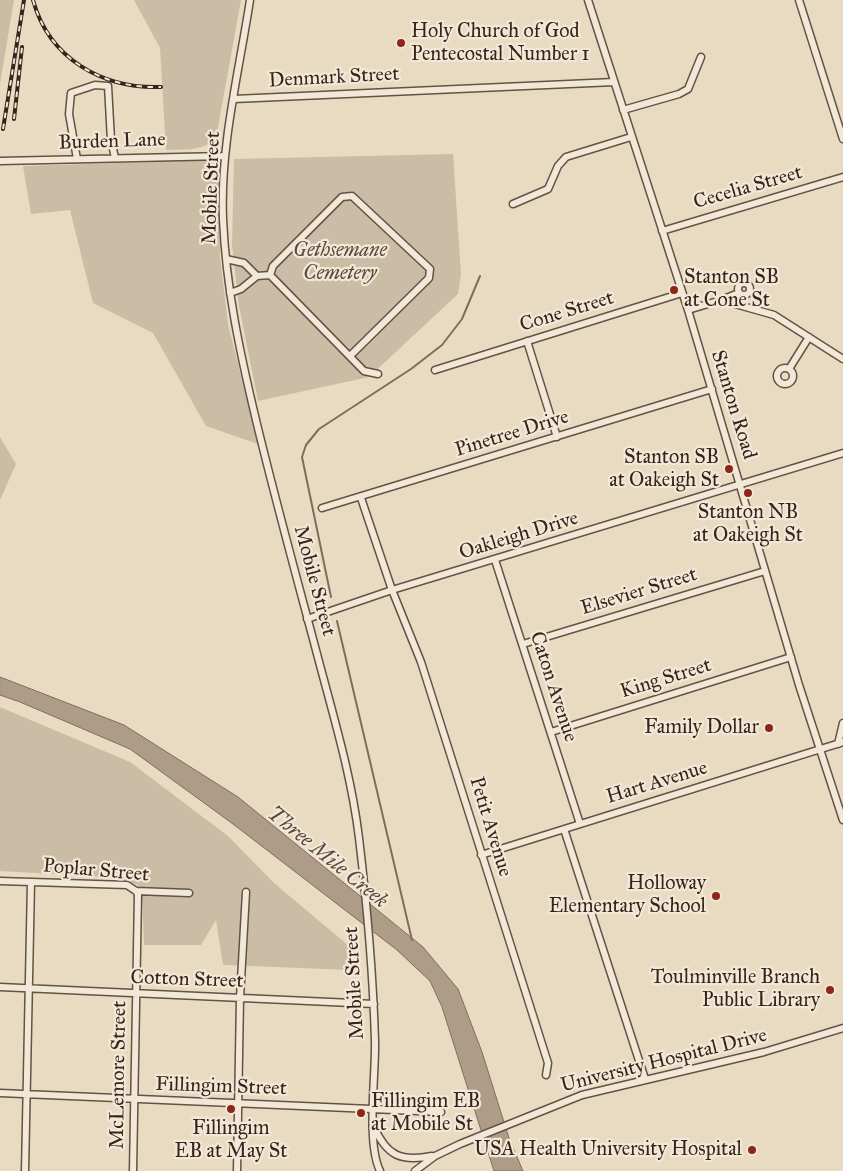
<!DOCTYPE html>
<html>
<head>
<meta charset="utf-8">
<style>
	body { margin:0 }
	canvas { display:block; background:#e9dbc1 }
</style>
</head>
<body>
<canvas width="843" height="1171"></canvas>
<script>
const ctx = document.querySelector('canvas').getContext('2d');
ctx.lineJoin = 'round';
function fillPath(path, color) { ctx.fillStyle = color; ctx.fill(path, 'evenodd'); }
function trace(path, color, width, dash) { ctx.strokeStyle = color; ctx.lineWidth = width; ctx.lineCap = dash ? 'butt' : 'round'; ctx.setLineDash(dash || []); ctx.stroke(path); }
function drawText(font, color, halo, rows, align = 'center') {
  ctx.font = font + ' "IM FELL Great Primer",serif'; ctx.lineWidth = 4.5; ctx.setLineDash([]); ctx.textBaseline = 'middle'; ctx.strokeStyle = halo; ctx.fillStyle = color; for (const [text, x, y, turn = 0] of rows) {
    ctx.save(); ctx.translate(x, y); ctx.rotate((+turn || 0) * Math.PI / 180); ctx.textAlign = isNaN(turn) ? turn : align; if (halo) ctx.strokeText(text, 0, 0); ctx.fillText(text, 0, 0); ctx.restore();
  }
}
fillPath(new Path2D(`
	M 0,0 L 14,0 L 0,84 Z
	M 134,0 L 241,0 L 216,138 C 202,152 184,149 166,150 L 160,48 Z
	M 453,154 L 461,274 L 458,294 L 369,377 L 258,401 L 239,306 L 232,245 L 234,159 Z
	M 218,160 L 220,257 L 228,324 L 258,444 L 206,426 L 153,333 L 93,303 L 70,210 L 31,214 L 23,166 Z
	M 0,437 L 16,464 L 0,500 Z
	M 0,707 L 130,762 L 228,836 L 274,883 L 349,946 L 351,970 L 223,965 L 216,920 L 201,945 L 144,945 L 142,896 L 138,885 L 120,878 L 0,871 Z`), '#cbbca5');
const water = new Path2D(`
	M 0,677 L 124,725 L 238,797 L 423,947 L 458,989 L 482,1052 L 509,1138 L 523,1171 L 494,1171 L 442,1007 L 430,981 L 397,950 L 233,824 L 130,749 L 20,702 L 0,695 Z`);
fillPath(water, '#ae9c89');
trace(water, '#806c5d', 1);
trace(new Path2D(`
	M 331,597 L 302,457 L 306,445 L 319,429 L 411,369 L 442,345 L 462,319 L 480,276
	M 337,621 L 412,940`), '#806c5d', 2);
const minor = new Path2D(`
	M 250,0 C 239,72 220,146 223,219 C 226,288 240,353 256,420 C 276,503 299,586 321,669 C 336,725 352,780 359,838 C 367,905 373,973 375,1041 C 376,1075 366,1142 380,1171
	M 588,0 L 688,310 L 799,685 L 843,820
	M 799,0 L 843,139
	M 234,99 L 614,82
	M 623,110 L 679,94 L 688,89 L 701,57
	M 77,159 L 69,114 L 71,93 L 95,85 L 108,86 L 111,140 L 115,158
	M 0,161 L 225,156
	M 513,204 L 548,189 L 558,166 L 566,157 L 631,137
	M 662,231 L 843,177
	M 226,259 L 244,263 L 257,276 L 270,275 L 364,371 L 378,374
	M 270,275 L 273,266 L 342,197 L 352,196 L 430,269 L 429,278 L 350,356
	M738 289a6 6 0 1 1 12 0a6 6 0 1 1-12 0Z
	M 230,293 L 241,289 L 257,276
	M 721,300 L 739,293
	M 688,310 L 721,300 L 774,315 L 843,359
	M 527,341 L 557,437
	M777 376a8 8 0 1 1 16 0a8 8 0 1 1-16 0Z
	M 789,369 L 809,337
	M 435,370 L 682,293
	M 361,498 L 392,590 L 421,662 L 548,1063 L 546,1075
	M 322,508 L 712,389
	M 495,560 L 580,824
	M 307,619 L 392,590 L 843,453
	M 523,644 L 765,571
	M 551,732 L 791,657
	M 838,744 L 843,723
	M 564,829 L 645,1079
	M 481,855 L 843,742
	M 0,881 L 127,885 L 136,891 L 189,893
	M 0,987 L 374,1004
	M 0,1093 L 441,1112
	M 374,1127 C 387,1156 401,1162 432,1156
	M 25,1171 L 31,882
	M 133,1171 L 138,894 L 136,891
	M 237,1171 L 240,998 L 246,892
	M 415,1171 L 435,1156 L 460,1144 L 582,1095 L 764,1052 L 843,1028`);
trace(minor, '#665144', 9);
trace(minor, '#f1e8d7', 6);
const rail = new Path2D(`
	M 33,0 C 49,59 103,89 161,87
	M 14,119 L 22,47
	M 3,129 L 24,0`);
trace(rail, '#3a231b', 4);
trace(rail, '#f1e8d7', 2, [5.5]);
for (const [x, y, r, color] of [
	[401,43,5,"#8f2418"],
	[674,290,5,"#8f2418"],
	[729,469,5,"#8f2418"],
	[748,493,5,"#8f2418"],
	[769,728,5,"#8f2418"],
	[716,896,5,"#8f2418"],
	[830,990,5,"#8f2418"],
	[231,1109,5,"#8f2418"],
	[361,1113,5,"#8f2418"],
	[752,1150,5,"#8f2418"]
]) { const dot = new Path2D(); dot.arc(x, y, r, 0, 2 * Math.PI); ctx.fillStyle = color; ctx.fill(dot); trace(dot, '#f1e8d7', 2); }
drawText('20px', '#3a231b', '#f1e8d7', [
	["Holy Church of God",411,32,"left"],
	["Pentecostal Number 1",411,55,"left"],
	["Stanton SB",684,278,"left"],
	["at Cone St",684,301,"left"],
	["Stanton SB",719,458],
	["at Oakeigh St",719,481],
	["Stanton NB",748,513,"center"],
	["at Oakeigh St",748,536,"center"],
	["Family Dollar",759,728],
	["Holloway",706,884],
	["Elementary School",706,907],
	["Toulminville Branch",820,978],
	["Public Library",820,1001],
	["Fillingim EB",371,1102,"left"],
	["at Mobile St",371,1125,"left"],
	["Fillingim",231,1129,"center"],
	["EB at May St",231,1152,"center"],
	["USA Health University Hospital",742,1150]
], 'right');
drawText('20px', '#3a231b', '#f1e8d7', [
	["Denmark Street",334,78,-3],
	["Burden Lane",112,142,-2],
	["Mobile Street",212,188,-88],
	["Cecelia Street",748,188,-16],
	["Cone Street",567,312,-17],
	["Stanton Road",733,405,73],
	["Pinetree Drive",512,434,-17],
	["Oakleigh Drive",519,536,-17],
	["Mobile Street",314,581,75],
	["Elsevier Street",639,592,-17],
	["King Street",666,679,-17],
	["Caton Avenue",553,687,72],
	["Hart Avenue",657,783,-17],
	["Petit Avenue",490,827,73],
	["Poplar Street",96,871,5],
	["Cotton Street",187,980,2],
	["Mobile Street",355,983,-93],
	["University Hospital Drive",664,1061,-14],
	["McLemore Street",119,1075,-89],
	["Fillingim Street",221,1087,2]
]);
drawText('italic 20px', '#5e493e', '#f1e8d7', [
	["Gethsemane",340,251],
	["Cemetery",340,274]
]);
drawText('italic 21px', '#5d473c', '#f1e8d7', [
	["Three Mile Creek",327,858,39]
]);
</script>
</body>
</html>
